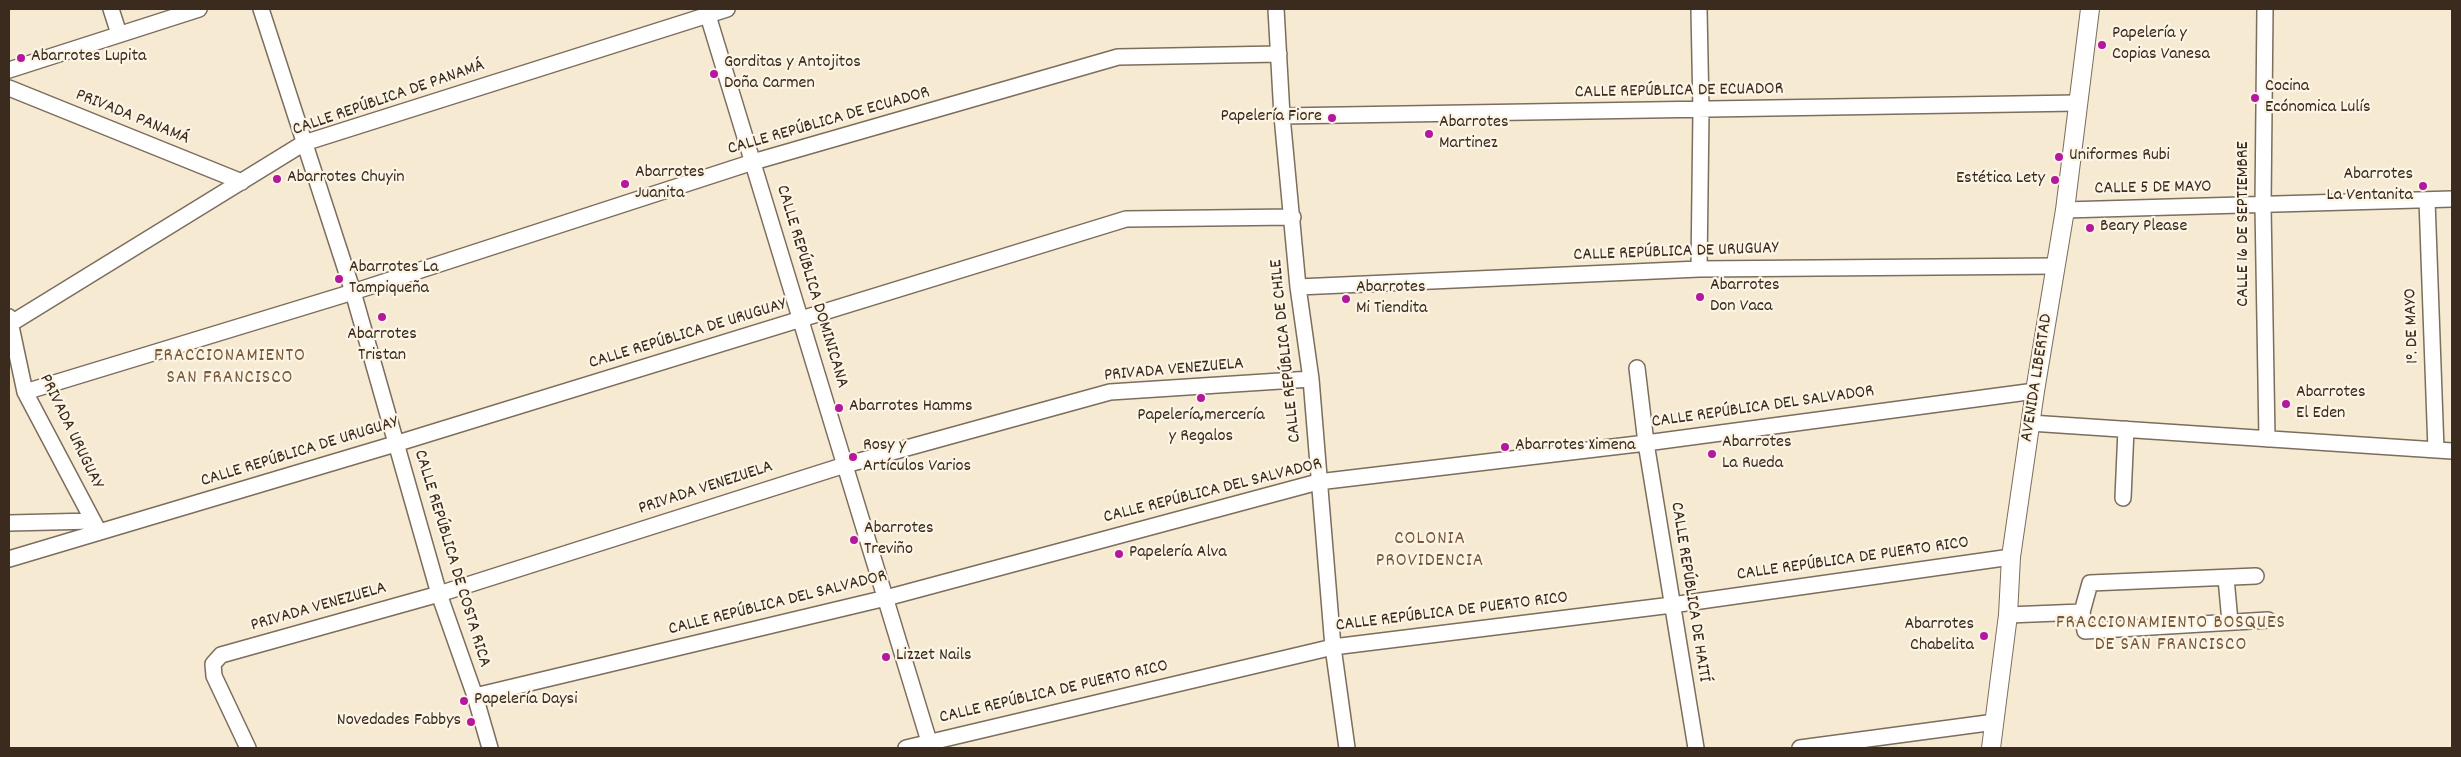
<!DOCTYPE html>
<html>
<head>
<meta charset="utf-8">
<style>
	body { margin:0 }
	#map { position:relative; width:2461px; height:757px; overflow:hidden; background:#f6ead2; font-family:Dekko,sans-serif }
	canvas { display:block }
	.frame { position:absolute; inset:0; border:10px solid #3b2a1e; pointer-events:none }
</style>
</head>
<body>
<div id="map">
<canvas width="2461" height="757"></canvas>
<div class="frame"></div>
</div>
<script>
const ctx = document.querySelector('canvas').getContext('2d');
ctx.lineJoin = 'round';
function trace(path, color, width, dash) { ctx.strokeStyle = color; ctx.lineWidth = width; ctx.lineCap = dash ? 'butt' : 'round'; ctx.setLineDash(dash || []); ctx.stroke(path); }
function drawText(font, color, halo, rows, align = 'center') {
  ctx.font = font + ' Dekko,sans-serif'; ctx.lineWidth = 4.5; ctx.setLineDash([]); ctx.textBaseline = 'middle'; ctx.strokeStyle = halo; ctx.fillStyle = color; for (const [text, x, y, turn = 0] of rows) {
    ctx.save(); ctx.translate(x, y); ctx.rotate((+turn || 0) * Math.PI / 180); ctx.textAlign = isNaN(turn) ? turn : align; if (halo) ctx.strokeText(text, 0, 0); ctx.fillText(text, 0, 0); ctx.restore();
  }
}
const minor = new Path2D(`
	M 111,9 L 119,34
	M 261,9 L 353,292 L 439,594 L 475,696 L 490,748
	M 706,9 L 931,748
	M 1276,9 L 1282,116 L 1298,287 L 1311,379 L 1333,647 L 1347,748
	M 2265,9 L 2263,206 L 2267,439
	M 9,70 L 199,9
	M 9,88 L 242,182
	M 1282,116 L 2077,103
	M 2427,200 L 2436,450
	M 2065,210 L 2452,199
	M 1699,269 L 1701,111 L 1699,9
	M 1298,287 L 1699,269 L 2056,266
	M 9,317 L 25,392 L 99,532
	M 10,324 L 304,143 L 727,9
	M 1637,368 L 1646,443 L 1696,748
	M 25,392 L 353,292 L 753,162 L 1118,57 L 1279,54
	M 2030,423 L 2452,451
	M 2123,498 L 2126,429
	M 9,523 L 93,521
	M 9,559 L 395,444 L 1126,219 L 1293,217
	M 2256,576 L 2090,583 L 2082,612 L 2085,631 L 2268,620
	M 2226,578 L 2230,622
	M 2008,615 L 2082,612
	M 475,696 L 886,598 L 1318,482 L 1646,443 L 2035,391
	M 248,748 L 214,676 L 213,664 L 221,655 L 439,594 L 845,465 L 1110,392 L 1311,379
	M 906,748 L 1333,647 L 1672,605 L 2011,557
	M 1800,748 L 1995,722`);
const tertiary = new Path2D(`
	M 1991,748 L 2008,615 L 2011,557 L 2035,391 L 2065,210 L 2090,9`);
trace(minor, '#7c6d5d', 18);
trace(tertiary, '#7c6d5d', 20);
trace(minor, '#fff', 15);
trace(tertiary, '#fff', 18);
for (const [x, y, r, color] of [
	[2102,45,5,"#b5179e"],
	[21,58,5,"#b5179e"],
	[714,74,5,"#b5179e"],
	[2255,98,5,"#b5179e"],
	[1332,118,5,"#b5179e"],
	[1429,134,5,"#b5179e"],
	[2059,157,5,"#b5179e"],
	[277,179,5,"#b5179e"],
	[2055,180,5,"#b5179e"],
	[625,184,5,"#b5179e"],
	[2423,186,5,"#b5179e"],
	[2090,228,5,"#b5179e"],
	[339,279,5,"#b5179e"],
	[1700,297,5,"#b5179e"],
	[1346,299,5,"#b5179e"],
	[382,317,5,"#b5179e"],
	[1201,398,5,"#b5179e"],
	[2286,404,5,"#b5179e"],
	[839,408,5,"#b5179e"],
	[1505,447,5,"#b5179e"],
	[1712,454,5,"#b5179e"],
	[853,457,5,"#b5179e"],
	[854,540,5,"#b5179e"],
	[1119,554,5,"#b5179e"],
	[1984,636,5,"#b5179e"],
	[886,657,5,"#b5179e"],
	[464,701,5,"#b5179e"],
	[471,722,5,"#b5179e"]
]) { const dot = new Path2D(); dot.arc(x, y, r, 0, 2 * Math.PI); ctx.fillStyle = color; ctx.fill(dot); trace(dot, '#fcf5e5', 2); }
drawText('18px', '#3b2a1e', '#fcf5e5', [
	["Papelería y",2112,35],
	["Copias Vanesa",2112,56],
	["Abarrotes Lupita",31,58],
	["Gorditas y Antojitos",724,64],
	["Doña Carmen",724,85],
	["Cocina",2265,88],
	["Ecónomica Lulís",2265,109],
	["Papelería Fiore",1322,118,"right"],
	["Abarrotes",1439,124],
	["Martinez",1439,145],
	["Uniformes Rubi",2069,157],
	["Abarrotes",635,174],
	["Juanita",635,195],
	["Abarrotes",2413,176,"right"],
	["La Ventanita",2413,197,"right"],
	["Abarrotes Chuyin",287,179],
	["Estética Lety",2045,180,"right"],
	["Beary Please",2100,228],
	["Abarrotes La",349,269],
	["Tampiqueña",349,290],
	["Abarrotes",1710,287],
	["Don Vaca",1710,308],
	["Abarrotes",1356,289],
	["Mi Tiendita",1356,310],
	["Abarrotes",382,336,"center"],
	["Tristan",382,357,"center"],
	["Abarrotes",2296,394],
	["El Eden",2296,415],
	["Abarrotes Hamms",849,408],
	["Papelería,mercería",1201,417,"center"],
	["y Regalos",1201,438,"center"],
	["Abarrotes",1722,444],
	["La Rueda",1722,465],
	["Rosy y",863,447],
	["Artículos Varios",863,468],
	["Abarrotes Ximena",1515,447],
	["Abarrotes",864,530],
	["Treviño",864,551],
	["Papelería Alva",1129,554],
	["Abarrotes",1974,626,"right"],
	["Chabelita",1974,647,"right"],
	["Lizzet Nails",896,657],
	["Papelería Daysi",474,701],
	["Novedades Fabbys",461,722,"right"]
], 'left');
drawText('18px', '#3b2a1e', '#fcf5e5', [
	["CALLE REPÚBLICA DE ECUADOR",1679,92,-1],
	["CALLE REPÚBLICA DE PANAMÁ",389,99,-19],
	["PRIVADA PANAMÁ",132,118,22],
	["CALLE REPÚBLICA DE ECUADOR",829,122,-16],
	["CALLE 5 DE MAYO",2153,189,-1],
	["CALLE 16 DE SEPTIEMBRE",2245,224,-90],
	["CALLE REPÚBLICA DE URUGUAY",1676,253,-2],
	["CALLE REPÚBLICA DOMINICANA",811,287,73],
	["1°. DE MAYO",2413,326,-92],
	["CALLE REPÚBLICA DE URUGUAY",688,335,-17],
	["CALLE REPÚBLICA DE CHILE",1287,351,-96],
	["PRIVADA VENEZUELA",1174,371,-5],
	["AVENIDA LIBERTAD",2038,378,-81],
	["CALLE REPÚBLICA DEL SALVADOR",1763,408,-8],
	["PRIVADA URUGUAY",70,432,64],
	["CALLE REPÚBLICA DE URUGUAY",300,453,-17],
	["PRIVADA VENEZUELA",706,489,-18],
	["CALLE REPÚBLICA DEL SALVADOR",1213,492,-14],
	["CALLE REPÚBLICA DE COSTA RICA",451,559,73],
	["CALLE REPÚBLICA DE PUERTO RICO",1853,560,-8],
	["CALLE REPÚBLICA DE HAITÍ",1689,592,81],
	["CALLE REPÚBLICA DEL SALVADOR",778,604,-14],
	["PRIVADA VENEZUELA",319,608,-16],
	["CALLE REPÚBLICA DE PUERTO RICO",1452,613,-7],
	["CALLE REPÚBLICA DE PUERTO RICO",1054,693,-13]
]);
ctx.letterSpacing = '1px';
drawText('19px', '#785839', '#fcf5e5', [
	["FRACCIONAMIENTO",230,357],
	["SAN FRANCISCO",230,379],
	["COLONIA",1430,540],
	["PROVIDENCIA",1430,562],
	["FRACCIONAMIENTO BOSQUES",2171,624],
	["DE SAN FRANCISCO",2171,646]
]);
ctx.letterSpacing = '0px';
</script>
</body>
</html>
